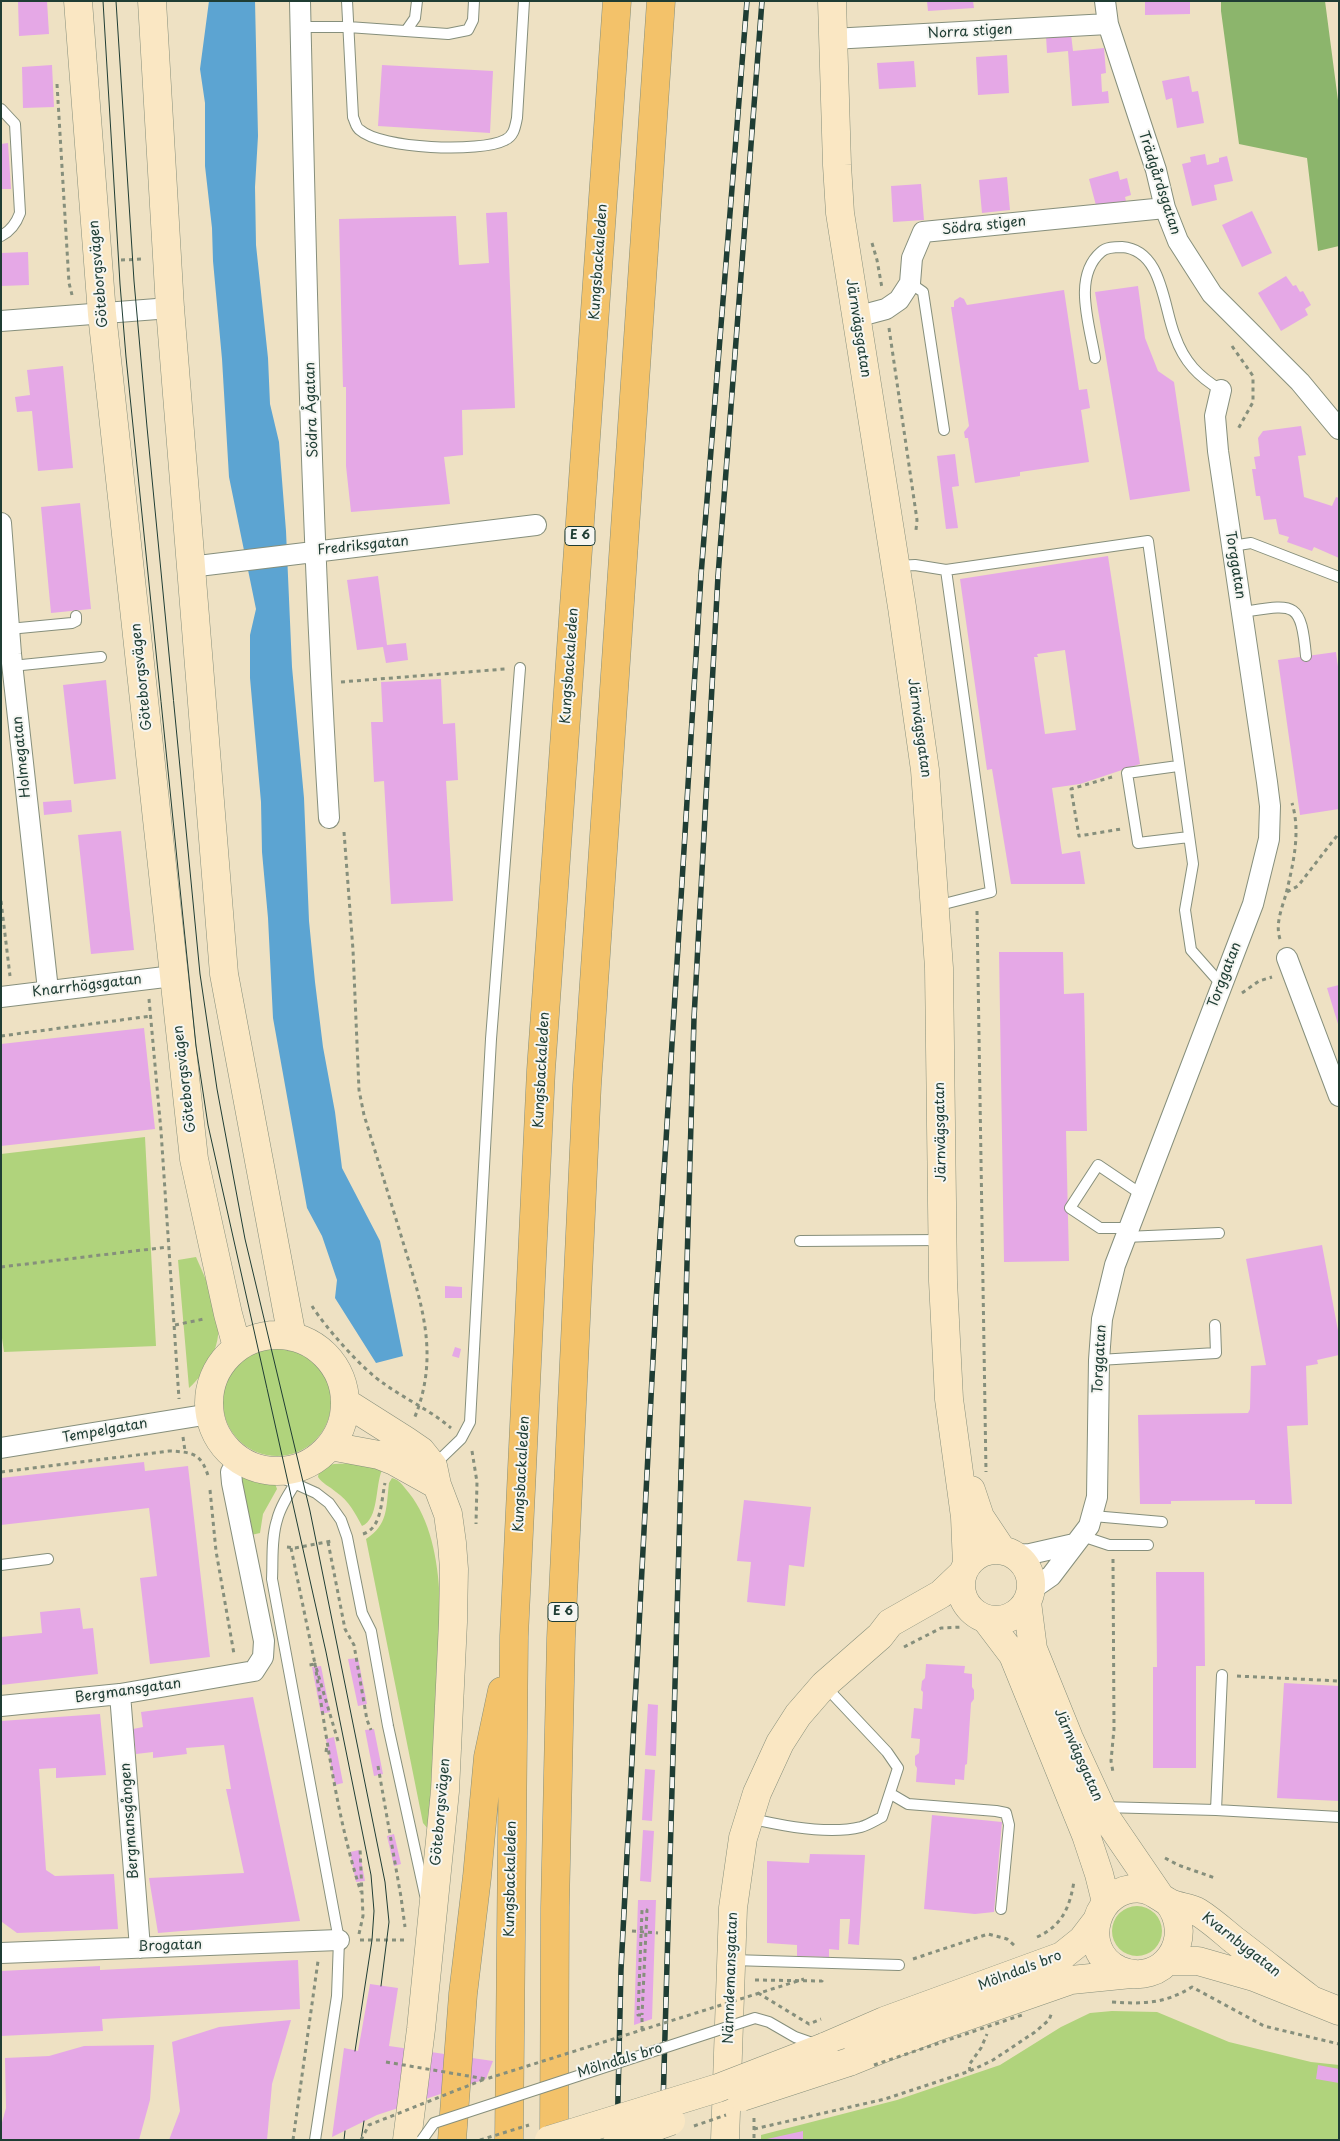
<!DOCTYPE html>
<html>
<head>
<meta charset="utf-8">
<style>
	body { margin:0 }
	#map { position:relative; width:1340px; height:2141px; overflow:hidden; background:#eee1c3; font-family:"Playpen Sans",sans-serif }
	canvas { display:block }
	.frame { position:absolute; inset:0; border:2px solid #1f3d34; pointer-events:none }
</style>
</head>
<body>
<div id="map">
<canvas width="1340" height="2141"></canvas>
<div class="frame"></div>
</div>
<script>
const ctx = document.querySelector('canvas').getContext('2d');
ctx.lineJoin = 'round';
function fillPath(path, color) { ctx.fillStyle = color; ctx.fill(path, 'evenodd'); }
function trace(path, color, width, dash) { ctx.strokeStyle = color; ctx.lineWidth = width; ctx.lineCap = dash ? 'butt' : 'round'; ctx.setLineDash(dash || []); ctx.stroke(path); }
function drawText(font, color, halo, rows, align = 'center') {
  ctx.font = font + ' "Playpen Sans",sans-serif'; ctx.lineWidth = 4; ctx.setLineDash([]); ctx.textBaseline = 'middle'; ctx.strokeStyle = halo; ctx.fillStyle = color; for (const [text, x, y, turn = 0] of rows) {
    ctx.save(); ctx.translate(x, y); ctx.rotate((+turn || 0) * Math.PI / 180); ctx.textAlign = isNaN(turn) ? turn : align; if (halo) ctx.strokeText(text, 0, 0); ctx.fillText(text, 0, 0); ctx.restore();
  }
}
fillPath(new Path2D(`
	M 145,1137 L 156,1346 L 4,1352 L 1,1331 L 1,1154 Z
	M 196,1257 C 211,1292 230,1324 210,1360 C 204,1371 198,1380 189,1388 L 178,1260 Z
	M223 1402a54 54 0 1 1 108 0a54 54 0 1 1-108 0Z
	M 358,1463 L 382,1470 C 375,1486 379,1519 362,1526 C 355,1513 349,1501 336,1492 C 329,1486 323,1484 318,1477 L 319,1471 L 326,1466 L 334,1464 Z
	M 243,1472 L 264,1480 L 274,1481 L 277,1489 L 263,1514 L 260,1533 L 251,1535 L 240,1474 Z
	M 392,1478 C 400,1480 404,1487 409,1493 C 451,1546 440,1646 436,1711 C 433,1750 431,1789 428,1829 L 423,1823 L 366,1539 C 388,1525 386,1508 389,1483 Z
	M1112 1931a25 25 0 1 1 50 0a25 25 0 1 1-50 0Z
	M 1112,2011 L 1157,2012 L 1229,2042 L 1311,2062 L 1339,2065 L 1339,2140 L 761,2140 L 761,2135 L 897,2100 L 1000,2065 L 1061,2027 L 1090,2013 Z`), '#b0d37c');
fillPath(new Path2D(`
	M 1221,1 L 1325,1 L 1339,108 L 1339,246 L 1318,251 L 1307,158 L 1239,144 L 1221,11 Z`), '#8cb56c');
fillPath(new Path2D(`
	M 209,1 L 255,1 L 258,136 L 255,187 L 256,245 L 268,358 L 270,404 L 279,442 L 286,531 L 292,667 L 304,798 L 309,921 L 315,982 L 323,1047 L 335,1112 L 342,1168 L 380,1241 L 403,1356 L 376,1363 L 335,1298 L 337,1280 L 322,1236 L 307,1208 L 273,1018 L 268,918 L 262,852 L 261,802 L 250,678 L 250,635 L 256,609 L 229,477 L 222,359 L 213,261 L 212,228 L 205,166 L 205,103 L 200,69 Z`), '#5ca4d2');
fillPath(new Path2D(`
	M 18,1 L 47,1 L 49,34 L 19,36 Z
	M 927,1 L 973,1 L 974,8 L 928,11 Z
	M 1145,1 L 1190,1 L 1190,14 L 1145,15 Z
	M 1071,34 L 1073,51 L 1104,48 L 1106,73 L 1101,74 L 1102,92 L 1108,91 L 1109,103 L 1072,106 L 1068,51 L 1047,53 L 1046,36 Z
	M 1007,55 L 1009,93 L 978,95 L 976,57 Z
	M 914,61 L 916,87 L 879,89 L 877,63 Z
	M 52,65 L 54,107 L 23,108 L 22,67 Z
	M 382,65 L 493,71 L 490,133 L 378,126 Z
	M 1189,76 L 1192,92 L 1198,91 L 1204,123 L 1177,128 L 1172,98 L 1166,100 L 1162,81 Z
	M 8,143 L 11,189 L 1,189 L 1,144 Z
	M 1205,154 L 1207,165 L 1219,162 L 1219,158 L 1227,156 L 1233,181 L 1214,185 L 1217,200 L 1192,206 L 1182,164 L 1191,162 L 1190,157 Z
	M 1118,171 L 1120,180 L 1127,178 L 1131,195 L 1125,197 L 1127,205 L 1098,213 L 1089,179 Z
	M 1007,177 L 1010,210 L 982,213 L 979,180 Z
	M 921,184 L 924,220 L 893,222 L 891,186 Z
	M 1252,211 L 1272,253 L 1242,267 L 1222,225 Z
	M 507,212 L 515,408 L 462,410 L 463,455 L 444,457 L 450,504 L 351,512 L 346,466 L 346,387 L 343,387 L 339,219 L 456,216 L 459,265 L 489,263 L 486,213 Z
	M 28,252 L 29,285 L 1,286 L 1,253 Z
	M 1286,276 L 1293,286 L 1296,285 L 1300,292 L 1303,291 L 1311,305 L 1305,309 L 1308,315 L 1281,331 L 1258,293 Z
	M 1138,286 L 1145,338 L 1158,371 L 1174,382 L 1190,491 L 1130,500 L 1095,292 Z
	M 1064,290 L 1079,390 L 1087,389 L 1090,408 L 1081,410 L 1089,462 L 1020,472 L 1020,476 L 975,483 L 968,438 L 965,438 L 964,432 L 969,426 L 951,307 L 954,307 L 954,301 L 960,297 L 964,299 L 967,305 Z
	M 63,366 L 73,468 L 38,471 L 32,411 L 17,412 L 15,397 L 30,395 L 27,370 Z
	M 1301,426 L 1306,455 L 1298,456 L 1304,497 L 1332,506 L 1336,497 L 1339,498 L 1339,558 L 1314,547 L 1312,551 L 1287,542 L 1289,537 L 1279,534 L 1276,519 L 1264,520 L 1260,496 L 1256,496 L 1252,469 L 1256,469 L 1254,457 L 1260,456 L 1258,438 L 1263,431 Z
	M 955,454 L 959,486 L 952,487 L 958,528 L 946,529 L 937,456 Z
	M 80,503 L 91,609 L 51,613 L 41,507 Z
	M 1108,556 L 1140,764 L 1080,784 L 1052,788 L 1062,854 L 1080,851 L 1085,884 L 1011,884 L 992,769 L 987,770 L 960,579 ZM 1065,650 L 1076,730 L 1045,734 L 1034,657 L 1038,657 L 1037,654 Z
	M 378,576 L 387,645 L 406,643 L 408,660 L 386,663 L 383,647 L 357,650 L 347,580 Z
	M 1336,652 L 1339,674 L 1339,809 L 1300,815 L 1278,660 Z
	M 441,679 L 443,724 L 455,723 L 458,780 L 446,781 L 453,901 L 391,904 L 384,781 L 374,782 L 371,722 L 383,722 L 381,682 Z
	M 106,680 L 116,779 L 74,784 L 63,685 Z
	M 71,800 L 72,812 L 44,815 L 43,802 Z
	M 121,831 L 134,950 L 91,954 L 78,835 Z
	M 999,952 L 1063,952 L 1064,994 L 1084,993 L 1087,1131 L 1066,1131 L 1069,1261 L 1004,1262 Z
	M 1339,985 L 1339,1024 L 1338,1024 L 1327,988 Z
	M 144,1028 L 155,1129 L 1,1146 L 1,1044 Z
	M 1322,1245 L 1339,1336 L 1339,1355 L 1317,1360 L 1318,1364 L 1306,1366 L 1308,1425 L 1287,1426 L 1292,1504 L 1255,1504 L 1255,1500 L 1171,1501 L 1171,1504 L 1140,1504 L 1138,1415 L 1248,1413 L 1250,1409 L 1251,1366 L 1266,1365 L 1246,1259 Z
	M 445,1286 L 462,1287 L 462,1298 L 445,1298 Z
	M 455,1347 L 461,1349 L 459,1358 L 452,1356 Z
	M 144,1462 L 145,1471 L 188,1466 L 210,1657 L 150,1664 L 140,1578 L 157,1576 L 149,1508 L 1,1525 L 1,1478 Z
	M 744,1500 L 811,1507 L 804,1567 L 789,1565 L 785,1606 L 747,1602 L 751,1562 L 737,1561 Z
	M 1156,1572 L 1204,1572 L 1205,1666 L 1196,1666 L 1196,1768 L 1153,1768 L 1153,1667 L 1157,1667 Z
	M 80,1608 L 83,1629 L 93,1628 L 98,1674 L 1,1685 L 1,1637 L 42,1633 L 40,1612 Z
	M 358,1658 L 367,1704 L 358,1706 L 348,1659 Z
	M 926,1664 L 965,1666 L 964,1673 L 972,1674 L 972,1687 L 974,1690 L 974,1699 L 971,1703 L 967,1764 L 965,1765 L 964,1780 L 955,1779 L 955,1785 L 916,1782 L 917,1768 L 915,1765 L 915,1756 L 919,1753 L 920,1739 L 911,1738 L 914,1708 L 922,1709 L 923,1692 L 921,1690 L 922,1681 L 925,1678 Z
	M 321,1666 L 330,1712 L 321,1714 L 312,1667 Z
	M 1284,1683 L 1339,1686 L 1339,1801 L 1277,1798 Z
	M 253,1697 L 300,1921 L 158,1933 L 149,1878 L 244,1873 L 226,1789 L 231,1789 L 224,1745 L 186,1748 L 187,1754 L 153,1758 L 153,1752 L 136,1754 L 133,1729 L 143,1727 L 141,1712 Z
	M 648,1704 L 658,1705 L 656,1756 L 645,1755 Z
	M 100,1714 L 106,1775 L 56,1778 L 56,1768 L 39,1769 L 46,1870 L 55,1876 L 114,1874 L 118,1929 L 17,1933 L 2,1922 L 1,1721 Z
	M 374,1729 L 383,1774 L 374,1776 L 365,1730 Z
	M 334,1737 L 343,1783 L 335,1785 L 326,1739 Z
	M 645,1769 L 655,1770 L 652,1821 L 642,1820 Z
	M 932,1815 L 1002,1822 L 994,1912 L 975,1914 L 924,1909 Z
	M 643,1830 L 654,1831 L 651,1882 L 640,1881 Z
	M 394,1834 L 401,1864 L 394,1866 L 387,1836 Z
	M 359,1850 L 365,1881 L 356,1882 L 350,1852 Z
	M 810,1854 L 865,1855 L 859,1945 L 848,1944 L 850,1919 L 840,1919 L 839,1950 L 829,1949 L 829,1957 L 797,1956 L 797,1945 L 767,1943 L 767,1861 L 809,1863 Z
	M 638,1900 L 656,1900 L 652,2019 L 634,2025 Z
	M 298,1960 L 300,2009 L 102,2019 L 103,2031 L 1,2036 L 1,1971 L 100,1966 L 100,1970 Z
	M 370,1984 L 398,1988 L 389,2046 L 493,2061 L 486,2079 L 377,2115 L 332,2137 L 344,2048 L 358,2051 Z
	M 291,2020 L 272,2084 L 267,2140 L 169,2140 L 180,2111 L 172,2042 L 219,2027 Z
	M 154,2045 L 150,2100 L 139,2140 L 1,2140 L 1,2126 L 6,2108 L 5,2058 L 49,2056 L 84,2046 Z
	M 1318,2065 L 1339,2069 L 1339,2083 L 1316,2079 Z
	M 803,2131 L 803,2140 L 767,2140 L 767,2139 Z`), '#e5a8e6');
const lane = new Path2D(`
	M 347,1 L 353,117 C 355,121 356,128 360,130 C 381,149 480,153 505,140 C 514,136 515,127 517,118 L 524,1
	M 301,27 L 348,27 L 448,34 L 468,30 L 473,20 L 474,1
	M 406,31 L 415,18 L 417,1
	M 1,109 L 15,124 L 20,213 C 16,224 11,231 1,236
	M 910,283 L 923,292 L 944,430
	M 1095,358 C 1090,326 1072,277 1101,252 C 1106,247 1115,247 1122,247 C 1163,250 1163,307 1175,336 C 1184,362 1199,377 1221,390
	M 1232,546 L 1251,543 L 1339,577
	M 897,566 L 915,565 L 946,570 L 1148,541 L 1193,864 L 1185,910 L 1191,950 L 1221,984
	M 1243,612 C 1294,604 1301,600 1306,656
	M 9,629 L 72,623 L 76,621 L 76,616
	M 12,666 L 101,657
	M 1178,766 L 1127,773 L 1138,843 L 1189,837
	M 936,906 L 991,892 L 946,570
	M 1128,1228 L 1100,1228 L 1070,1208 L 1098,1165 L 1141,1194
	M 1125,1237 L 1219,1233
	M 800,1241 L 942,1240
	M 1099,1360 L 1216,1353 L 1215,1325
	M 306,1465 C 297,1483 282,1500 277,1520 C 271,1539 273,1560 272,1579 L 339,1940 L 337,1996 L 315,2140
	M 433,1466 L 461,1439 L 470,1422 L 491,1039 L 520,668
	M 267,1471 L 316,1493 L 329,1503 L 341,1520 L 347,1537 L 362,1613 L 371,1631 L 388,1726 L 425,1895
	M 1093,1516 L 1162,1522
	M 1082,1536 L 1109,1545 L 1148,1545
	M 1,1565 L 48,1559
	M 891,1794 L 908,1804 L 996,1811 L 1006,1813 L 1009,1825 L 1001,1909
	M 1102,1807 L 1216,1810 L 1339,1817
	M 1216,1810 L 1222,1675
	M 749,1818 C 782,1826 829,1835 861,1827 C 868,1825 876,1820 882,1817 L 898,1768 L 887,1752 L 824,1685
	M 732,1960 L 899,1965`);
const street = new Path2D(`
	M 300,1 C 306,274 312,546 329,818
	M 1105,1 L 1108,24 L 1156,170 L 1165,208 L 1178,241 L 1212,294 L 1300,382 L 1339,429
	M 832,39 L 1108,24
	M 856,317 L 886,309 L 899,300 L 910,283 L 912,258 L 923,232 L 1165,208
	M 1,321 L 170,308
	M 1,523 L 11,654 L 48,990
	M 190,567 L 536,525
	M 1287,958 L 1339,1096
	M 1,997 L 173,976
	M 1,1448 L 210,1414
	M 1015,1555 L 1030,1554 L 1074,1544
	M 1031,1590 L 1051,1576 L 1089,1526 L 1097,1497 L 1099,1360 L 1102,1319 L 1115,1265 L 1253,904 L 1269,839 L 1270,806 L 1267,782 L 1218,451 L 1215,416 L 1221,390
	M 120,1694 L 140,1948
	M 1,1706 L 120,1694 L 254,1671 L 263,1657 L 264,1641 L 232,1483 L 231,1472 L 239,1460
	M 1,1953 L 339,1940`);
const secondary = new Path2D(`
	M 78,1 L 102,314 L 194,1159 L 228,1314 L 237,1347
	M 152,1 L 170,308 L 224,974 L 292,1337
	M 832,1 L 837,165 L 840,213 L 902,607 L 925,770 L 939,968 L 943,1281 L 949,1399 L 965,1517 L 967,1565
	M209 1403a68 68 0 1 1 136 0a68 68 0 1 1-136 0Z
	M 345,1402 L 405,1440 L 421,1451 L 433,1466 L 437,1485 L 448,1514 L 452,1543 L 454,1569 L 453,1622 L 445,1791 L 421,2029 L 407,2140
	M 330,1446 L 379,1455 L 394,1461 L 437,1485
	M 971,1490 L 980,1517 L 1002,1550
	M961 1585a35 35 0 1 1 70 0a35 35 0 1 1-70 0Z
	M 1027,1602 L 1033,1649 L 1069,1738 L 1105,1816 L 1159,1895
	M 985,1618 L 1013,1655 L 1086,1835 L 1099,1874 L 1106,1902
	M 1168,1902 C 1197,1938 1163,1989 1119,1970 C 1076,1950 1096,1883 1143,1889 C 1154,1891 1160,1898 1170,1903 C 1178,1907 1190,1907 1198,1912 C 1211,1920 1223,1931 1234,1940 C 1259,1959 1284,1979 1309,1998
	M 1168,1961 L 1198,1961 L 1254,1977 L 1339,2011
	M 824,2047 L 884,2021 L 1062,1956 L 1082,1940 L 1095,1923
	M 849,2062 L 936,2027 L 1071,1980 L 1131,1974
	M 725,2140 L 733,1908 L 743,1838 L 757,1793 L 780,1743 L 798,1715 L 824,1685 L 880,1636 L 890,1623 L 941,1594 L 962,1574`);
const highway = new Path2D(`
	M 452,2140 L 463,1994 L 477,1877 L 488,1757 L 502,1691
	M 509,2140 L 514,1636 L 541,1070 L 617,1
	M 554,2140 L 555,1907 L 561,1638 L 587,1085 L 661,1`);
trace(lane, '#868f7c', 12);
trace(street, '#868f7c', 22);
trace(secondary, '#868f7c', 29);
trace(highway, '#868f7c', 29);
trace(new Path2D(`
	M 57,84 L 69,283 L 72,295
	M 872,243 L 877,260 L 882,288
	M 121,260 L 143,259
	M 889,328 L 917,520 L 916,530
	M 1232,346 L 1253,376 L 1253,402 L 1238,429
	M 341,682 L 505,669
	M 1112,777 L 1071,789 L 1079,836 L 1121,829
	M 344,832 L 353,950 L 359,1090 L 364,1115 C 376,1154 388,1193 400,1232 C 419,1297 442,1352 414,1419
	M 1287,892 L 1298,886 L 1339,833
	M 1,901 L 10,976
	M 977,911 L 986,1472
	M 1280,939 C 1275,924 1282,908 1286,894 C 1293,865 1301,832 1292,803
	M 1242,993 L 1259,981 L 1272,977
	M 149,999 L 161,1131 L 179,1399
	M 1,1036 L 151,1016
	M 1,1267 L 168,1247
	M 312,1306 C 325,1327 363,1370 383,1383 C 405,1399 430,1410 451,1428
	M 175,1325 L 204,1319
	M 183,1437 L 185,1451
	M 472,1451 L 477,1482 L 476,1524
	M 1,1472 L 169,1451 C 194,1452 202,1454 209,1479
	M 210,1490 L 216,1551 L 234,1654
	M 363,1534 C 382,1528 381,1501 385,1483
	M 328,1542 L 345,1629 L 354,1645 L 367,1720 L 371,1730
	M 287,1547 L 295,1548 L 332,1541
	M 291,1548 L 315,1664 L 309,1665
	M 1113,1559 L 1114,1729 L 1111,1761 L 1113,1772
	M 904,1647 L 941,1628 L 963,1627
	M 1237,1676 L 1339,1681
	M 338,1741 L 315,1664 C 327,1740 337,1819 361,1892
	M 326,1752 L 327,1745
	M 378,1766 L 401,1897 L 405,1927
	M 1165,1858 L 1178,1865 L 1215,1878
	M 632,1931 L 658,1933
	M 359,1934 L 363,1916 L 360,1848
	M 1037,1937 C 1062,1926 1070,1907 1074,1881
	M 360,1940 L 406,1940
	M 913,1959 L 988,1934 L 1007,1939 L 1015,1946
	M 755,1980 L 822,1981 L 823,1979
	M 758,1993 L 809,2024 L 821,2019
	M 1112,2002 C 1144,2004 1164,2004 1192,1987 L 1264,2026 L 1339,2044
	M 642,2030 L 642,2015 L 638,2015 L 642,1910 L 647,1910 L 642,2015
	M 970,2071 L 969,2065 L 981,2048 L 987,2034
	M 754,2118 L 754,2140
	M 754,2129 L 885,2099 L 970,2071 L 993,2060 L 1035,2032 L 1049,2020 L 1052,2012
	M 293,2140 L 318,1961`), '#868f7c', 3, [4, 4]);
trace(lane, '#fff', 10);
trace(street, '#fff', 20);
trace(secondary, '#fae7c3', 28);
trace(highway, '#f3c26a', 28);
trace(new Path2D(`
	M 103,1 L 120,284 L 126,357 L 196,1046 L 208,1125 L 326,1652 L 371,1875 L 374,1911 L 372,1940 L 355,2051
	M 116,1 L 134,281 L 147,427 L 200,974 L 217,1089 L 245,1239 L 310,1511 L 385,1882 L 389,1922 L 381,1986
	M 344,2140 L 345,2131
	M 361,2140 L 364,2121`), '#1f3d34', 1);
const rail = new Path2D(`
	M 617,2140 L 621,1969 L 656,1302 L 701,575 L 747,1
	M 662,2140 L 694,1018 L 718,576 L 762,1`);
trace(rail, '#1f3d34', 5.5);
trace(rail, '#f6f6f2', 4, [11]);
const laneBridge = new Path2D(`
	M 422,2140 L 434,2123 L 755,2018 L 769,2022 L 795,2037 L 815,2044`);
const secondaryBridge = new Path2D(`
	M 742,2097 L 849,2062
	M 549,2140 L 718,2088 L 824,2047
	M 618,2140 L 671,2121`);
trace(laneBridge, '#868f7c', 12, []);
trace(secondaryBridge, '#868f7c', 29, []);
trace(new Path2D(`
	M 386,2062 L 486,2079 L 804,1979
	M 874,2065 L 1022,2015
	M 694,2126 L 726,2115
	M 361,2140 L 369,2125 L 485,2079
	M 480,2140 L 529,2125`), '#868f7c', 3, [4, 4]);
trace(laneBridge, '#fff', 10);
trace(secondaryBridge, '#fae7c3', 28);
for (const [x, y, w] of [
	[580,536,30],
	[563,1612,30]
]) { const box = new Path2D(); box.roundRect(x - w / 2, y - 9.5, w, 19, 4); ctx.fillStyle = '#f6f6f2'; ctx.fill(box); trace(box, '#1f3d34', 1); }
drawText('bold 12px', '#1f3d34', null, [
	["E 6",580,536],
	["E 6",563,1612]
]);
drawText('14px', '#1f3d34', '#f6f6f2', [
	["Norra stigen",970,32,-3],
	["Trädgårdsgatan",1159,183,72],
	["Södra stigen",984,226,-6],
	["Kungsbackaleden",599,262,-86],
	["Göteborgsvägen",99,274,-95],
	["Järnvägsgatan",858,328,81],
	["Södra Ågatan",312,410,-92],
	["Fredriksgatan",363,546,-6],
	["Torggatan",1235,565,81],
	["Kungsbackaleden",570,666,-86],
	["Göteborgsvägen",142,677,-96],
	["Järnvägsgatan",919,728,82],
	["Holmegatan",22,757,-96],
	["Torggatan",1225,975,-69],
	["Knarrhögsgatan",87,986,-7],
	["Kungsbackaleden",542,1070,-87],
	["Göteborgsvägen",185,1079,-97],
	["Järnvägsgatan",941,1132,-91],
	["Torggatan",1100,1359,-87],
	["Tempelgatan",105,1431,-10],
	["Kungsbackaleden",522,1474,-87],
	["Bergmansgatan",128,1691,-8],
	["Järnvägsgatan",1078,1755,66],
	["Göteborgsvägen",441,1812,-85],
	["Bergmansgången",130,1821,-94],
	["Kungsbackaleden",511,1879,-89],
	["Kvarnbygatan",1241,1945,38],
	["Brogatan",170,1946,-2],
	["Mölndals bro",1020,1971,-21],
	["Nämndemansgatan",731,1978,-88],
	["Mölndals bro",620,2061,-17]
]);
</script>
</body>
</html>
